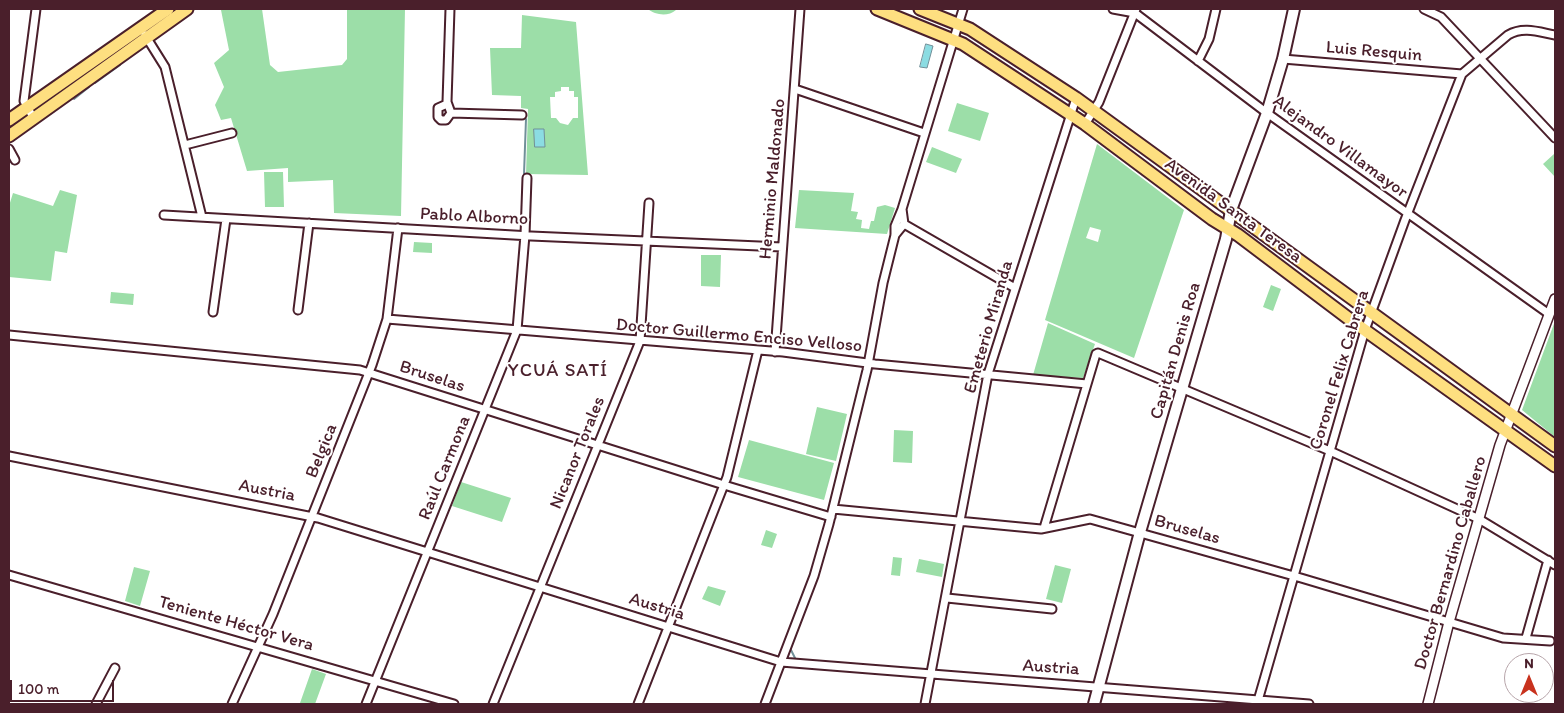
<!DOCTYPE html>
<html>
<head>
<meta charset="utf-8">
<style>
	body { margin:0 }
	#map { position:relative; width:1564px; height:713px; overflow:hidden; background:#fff; font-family:Itim,sans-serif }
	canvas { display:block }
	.frame { position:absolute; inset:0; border:10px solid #4a1f2b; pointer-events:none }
	.north { position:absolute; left:1504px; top:653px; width:50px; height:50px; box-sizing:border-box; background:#fff; border:1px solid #b7a5aa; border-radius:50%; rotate:0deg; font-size:14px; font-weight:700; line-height:20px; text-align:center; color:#4a1f2b }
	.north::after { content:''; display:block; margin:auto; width:18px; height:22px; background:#c8321e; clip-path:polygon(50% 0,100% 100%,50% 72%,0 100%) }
	.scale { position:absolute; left:10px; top:680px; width:104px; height:22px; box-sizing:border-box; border:2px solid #4a1f2b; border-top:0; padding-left:6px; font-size:15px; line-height:18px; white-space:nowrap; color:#4a1f2b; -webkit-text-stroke:4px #fff; paint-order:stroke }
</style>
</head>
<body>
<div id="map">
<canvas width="1564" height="713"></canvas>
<div class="frame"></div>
<div class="north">N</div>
<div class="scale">100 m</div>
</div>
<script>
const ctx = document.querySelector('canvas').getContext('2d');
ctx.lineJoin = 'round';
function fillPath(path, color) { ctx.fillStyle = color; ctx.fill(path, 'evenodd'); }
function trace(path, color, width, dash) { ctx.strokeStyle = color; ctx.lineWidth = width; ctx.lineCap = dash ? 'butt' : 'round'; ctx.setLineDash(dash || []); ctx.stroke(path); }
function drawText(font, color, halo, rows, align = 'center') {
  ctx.font = font + ' Itim,sans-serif'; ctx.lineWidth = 4; ctx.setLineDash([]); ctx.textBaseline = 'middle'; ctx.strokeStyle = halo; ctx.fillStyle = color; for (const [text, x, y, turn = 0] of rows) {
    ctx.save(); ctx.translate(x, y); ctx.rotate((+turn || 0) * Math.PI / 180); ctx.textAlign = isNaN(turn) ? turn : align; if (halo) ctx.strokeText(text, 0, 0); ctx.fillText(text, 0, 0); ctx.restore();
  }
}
fillPath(new Path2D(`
	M 223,9 L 262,9 L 270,65 L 278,72 L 342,65 L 347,59 L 347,9 L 405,9 L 401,216 L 334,213 L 333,180 L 288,182 L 288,168 L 247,171 L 231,118 L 221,120 L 215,105 L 224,87 L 214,63 L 229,50 L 221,10 Z
	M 648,9 L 675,9 L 676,10 C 668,17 655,15 648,9 Z
	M 522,15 L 576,22 L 588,175 L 526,174 L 528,109 L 521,108 L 521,96 L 492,95 L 490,48 L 521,48 ZM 561,87 L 569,87 L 569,91 L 574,91 L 574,97 L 578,97 L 578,118 L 573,118 L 568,125 L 560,123 L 556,118 L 551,118 L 550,97 L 555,97 L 555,92 L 561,91 Z
	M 957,103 L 989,113 L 980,141 L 948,131 Z
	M 1097,144 L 1184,210 L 1134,358 L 1045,320 ZM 1090,227 L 1101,230 L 1098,242 L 1086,238 Z
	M 932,147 L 962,159 L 956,173 L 926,162 Z
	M 1554,154 L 1555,155 L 1555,177 L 1543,164 Z
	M 264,172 L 283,172 L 284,207 L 265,207 Z
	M 60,190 L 77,195 L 67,253 L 55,251 L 51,281 L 9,277 L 9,206 L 13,193 L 53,206 Z
	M 799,190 L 854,193 L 851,211 L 858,212 L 856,219 L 862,220 L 861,228 L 869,229 L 871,221 L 874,221 L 877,207 L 885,205 L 895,208 L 887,234 L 795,228 Z
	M 414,242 L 432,243 L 432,253 L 413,252 Z
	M 701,255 L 721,255 L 720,287 L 701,286 Z
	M 1271,285 L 1281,289 L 1273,311 L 1263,307 Z
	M 111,292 L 134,294 L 133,305 L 110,303 Z
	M 1555,321 L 1555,437 L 1522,410 Z
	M 1048,323 L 1095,344 L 1083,378 L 1033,375 Z
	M 817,407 L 847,414 L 836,461 L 806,454 Z
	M 894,430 L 913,431 L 912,463 L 893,462 Z
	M 749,440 L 834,463 L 824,500 L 738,477 Z
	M 461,482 L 511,498 L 502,522 L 452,506 Z
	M 766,530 L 777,534 L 772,548 L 761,545 Z
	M 893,557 L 902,558 L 900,576 L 891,575 Z
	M 919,559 L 944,564 L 942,577 L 916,572 Z
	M 1055,565 L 1071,569 L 1062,603 L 1046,599 Z
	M 134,567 L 150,571 L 140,606 L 125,601 Z
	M 708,586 L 726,591 L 720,606 L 702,599 Z
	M 312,669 L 326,674 L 315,704 L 300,703 Z`), '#9cdea8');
const water = new Path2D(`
	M 926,44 L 933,46 L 927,68 L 920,67 Z
	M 534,129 L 544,129 L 545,147 L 535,147 Z`);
fillPath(water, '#8bdce2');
trace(water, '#719099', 1);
trace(new Path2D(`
	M 95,83 L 120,65
	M 74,99 L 89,87
	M 524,174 L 526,119
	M 791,650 L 795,658`), '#719099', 2);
const minor = new Path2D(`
	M 450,9 L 447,102 L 451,113 L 522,115
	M 1113,9 L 1135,13 L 1267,113 L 1549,314
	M 1424,9 L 1441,17 L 1555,138
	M 145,35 L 165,67 L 202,217
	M 1283,59 L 1462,74
	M 1198,61 L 1209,39 L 1216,9
	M 795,89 L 924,133
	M 447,104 L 438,108 L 438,117 L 441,120 L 446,120 L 451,113
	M 34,119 L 24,101 L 36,9
	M 1085,124 L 1099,102 L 1136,9
	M 185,145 L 232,133
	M 9,149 L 15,160
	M 164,215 L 531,236 L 782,247
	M 904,224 L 1015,288
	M 895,235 L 904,224 L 902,209 L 963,9
	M 298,310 L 309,223
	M 213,312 L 226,219
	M 387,319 L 783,352 L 875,364 L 1087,384
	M 9,335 L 360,370 L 724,485 L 831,517
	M 775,352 L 800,9
	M 9,456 L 318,518 L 781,662 L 1309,704
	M 833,509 L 1041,529 L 1090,519 L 1301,578 L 1503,638 L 1550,641
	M 1044,528 L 1096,354 L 1098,353 L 1330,451 L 1479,519 L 1555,565
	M 9,575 L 454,704
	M 947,598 L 1052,609
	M 1526,638 L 1548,560
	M 96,704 L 115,668
	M 232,704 L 273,614 L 372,365 L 387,319 L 398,228
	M 366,704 L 517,330 L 525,235 L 527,178
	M 493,704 L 640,341 L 649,203
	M 638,704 L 727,477 L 758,350
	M 765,704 L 814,576 L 829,524 L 867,370 L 883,283 L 895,235 L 895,226 L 902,209
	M 925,704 L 988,374 L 1076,98
	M 1257,704 L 1365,330 L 1405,220 L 1462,74 L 1508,35 C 1523,26 1539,32 1555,35`);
const tertiary = new Path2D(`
	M 1428,704 L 1449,622 L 1500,445 L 1555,299`);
const secondary = new Path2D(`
	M 1094,704 L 1140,532 L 1226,239 L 1231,210 L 1267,113 L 1283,59 L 1294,9`);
const primary = new Path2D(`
	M 877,9 L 963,44 L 1085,124 L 1212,219 L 1238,235 L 1352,321 L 1555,466
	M 920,9 L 970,29 L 1076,98 L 1555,446`);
const trunk = new Path2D(`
	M 9,120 L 168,9
	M 9,136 L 187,9`);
trace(minor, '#4a1f2b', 11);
trace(tertiary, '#4a1f2b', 12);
trace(secondary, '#4a1f2b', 14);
trace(primary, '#4a1f2b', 15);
trace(trunk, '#4a1f2b', 15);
trace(minor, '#fff', 7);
trace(tertiary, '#fff', 9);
trace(secondary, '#fff', 10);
trace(primary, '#fedf80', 11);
trace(trunk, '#fedf80', 11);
drawText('18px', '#4a1f2b', '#fff', [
	["Luis Resquin",1374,52,5],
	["Alejandro Villamayor",1340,147,36],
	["Herminio Maldonado",773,179,-85],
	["Avenida Santa Teresa",1233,211,36],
	["Pablo Alborno",474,217,3],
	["Emeterio Miranda",989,327,-74],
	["Doctor Guillermo Enciso Velloso",739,336,5],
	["Capitán Denis Roa",1176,351,-74],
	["Coronel Felix Cabrera",1340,370,-73],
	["Bruselas",432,377,18],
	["Belgica",322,451,-68],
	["Nicanor Torales",578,453,-68],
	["Raúl Carmona",445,468,-68],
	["Austria",267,491,11],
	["Bruselas",1187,530,16],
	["Doctor Bernardino Caballero",1451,563,-74],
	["Austria",657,607,17],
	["Teniente Héctor Vera",236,624,16],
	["Austria",1051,668,4]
]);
ctx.letterSpacing = '1px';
drawText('19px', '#4a1f2b', '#fff', [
	["YCUÁ SATÍ",558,371]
]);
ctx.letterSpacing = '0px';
</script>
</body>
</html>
